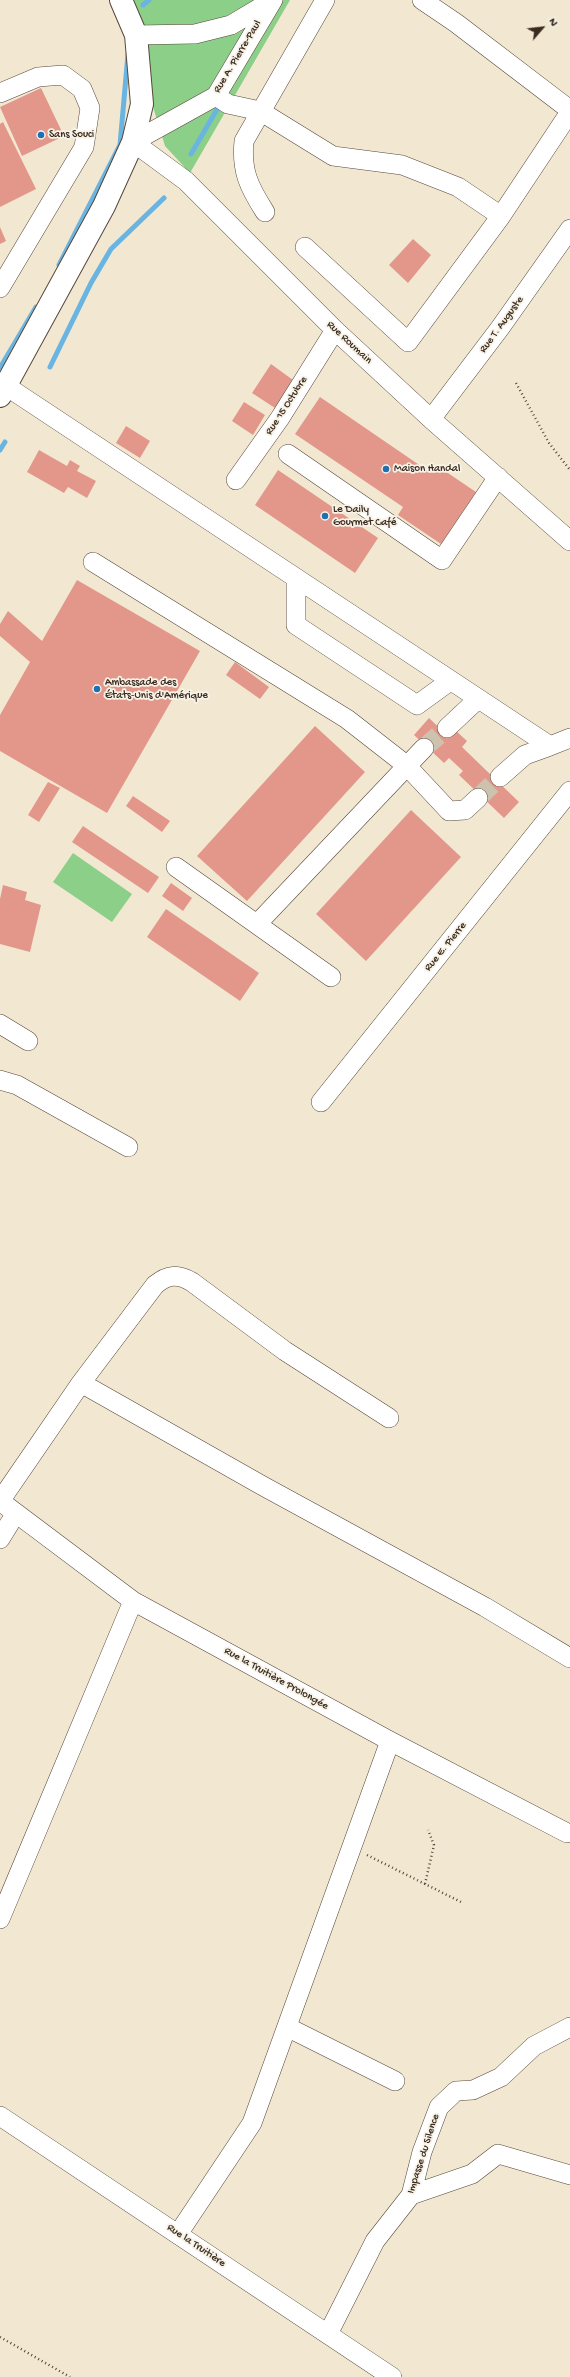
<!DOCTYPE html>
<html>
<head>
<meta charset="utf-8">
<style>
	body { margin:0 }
	#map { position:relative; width:570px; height:2377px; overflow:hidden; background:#f2e8d1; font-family:"Gochi Hand",sans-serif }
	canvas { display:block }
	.north { position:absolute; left:522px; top:8px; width:40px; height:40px; -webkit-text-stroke:3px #f7f3e8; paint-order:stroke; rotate:62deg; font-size:11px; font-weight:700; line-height:16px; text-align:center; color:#3b2a1e }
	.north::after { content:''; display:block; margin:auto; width:14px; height:18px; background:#3b2a1e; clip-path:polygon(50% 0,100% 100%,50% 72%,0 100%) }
</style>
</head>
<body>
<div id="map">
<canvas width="570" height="2377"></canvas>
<div class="north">N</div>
</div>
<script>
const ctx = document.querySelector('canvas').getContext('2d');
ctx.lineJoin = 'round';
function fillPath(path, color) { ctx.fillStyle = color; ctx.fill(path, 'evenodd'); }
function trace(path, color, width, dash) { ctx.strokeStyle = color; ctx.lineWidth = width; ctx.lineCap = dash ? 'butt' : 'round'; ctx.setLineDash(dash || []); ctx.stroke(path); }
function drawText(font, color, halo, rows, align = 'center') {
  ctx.font = font + ' "Gochi Hand",sans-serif'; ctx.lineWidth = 3.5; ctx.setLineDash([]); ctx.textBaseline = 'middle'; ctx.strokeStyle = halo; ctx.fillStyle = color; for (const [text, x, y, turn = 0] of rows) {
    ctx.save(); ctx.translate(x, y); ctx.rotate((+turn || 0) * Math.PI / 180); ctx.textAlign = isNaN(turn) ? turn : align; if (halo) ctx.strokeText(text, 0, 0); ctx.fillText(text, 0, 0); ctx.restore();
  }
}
fillPath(new Path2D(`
	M 127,0 L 290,0 L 190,173 L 165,146 L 150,97 Z
	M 73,853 L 132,894 L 112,922 L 53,882 Z`), '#8ccf88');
trace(new Path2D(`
	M 143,5 L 149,0
	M 191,154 L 219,106
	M 59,265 L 120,145 L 128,54
	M 50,367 L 91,283 L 111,249 L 164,198
	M 0,368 L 36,307
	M 0,450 L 5,442`), '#6ab4e2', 5);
fillPath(new Path2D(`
	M 41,88 L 64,136 L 22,156 L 0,107 Z
	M 3,122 L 36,189 L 0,207 L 0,124 Z
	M 0,227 L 6,241 L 0,244 Z
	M 413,239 L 431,255 L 408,283 L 389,265 Z
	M 271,364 L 293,380 L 275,408 L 252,393 Z
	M 320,397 L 431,473 L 436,465 L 476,492 L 441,544 L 398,515 L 403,507 L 295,434 Z
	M 244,402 L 265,415 L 253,435 L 232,421 Z
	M 126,426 L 150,441 L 140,458 L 116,443 Z
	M 39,450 L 67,466 L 70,460 L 80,466 L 77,471 L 96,481 L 87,498 L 68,487 L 64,493 L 27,472 Z
	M 278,470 L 378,538 L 355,573 L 255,505 Z
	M 77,580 L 200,651 L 107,813 L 0,751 L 0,715 L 30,662 L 0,636 L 0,624 L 8,611 L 42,641 Z
	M 235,662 L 269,687 L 260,699 L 226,675 Z
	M 429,718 L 448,736 L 454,729 L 467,741 L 462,747 L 519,802 L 504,818 L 459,775 L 463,771 L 449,758 L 444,763 L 414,735 Z
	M 315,726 L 365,772 L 247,901 L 197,856 Z
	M 48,782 L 60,788 L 39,822 L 28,815 Z
	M 133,796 L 170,821 L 162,832 L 126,806 Z
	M 411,810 L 461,857 L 366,961 L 316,914 Z
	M 83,826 L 159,877 L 148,893 L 72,842 Z
	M 171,883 L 192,898 L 183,911 L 162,896 Z
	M 3,885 L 27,892 L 25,900 L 41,905 L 30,952 L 0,944 L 0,899 Z
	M 166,909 L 259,973 L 240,1001 L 147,937 Z`), '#e3978b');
trace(new Path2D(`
	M 424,748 L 447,728
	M 478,798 L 500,777`), '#cdc2ad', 19, [19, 10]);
const minor = new Path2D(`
	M 273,0 L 216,96 L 133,142 L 186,181 L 335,330 L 431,419 L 570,541
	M 422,0 L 456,23 L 570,110
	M 136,35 L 195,34 L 231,25 L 271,1
	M 0,93 L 38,77 L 63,75 L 82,89 L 90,108 L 84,147 L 0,288
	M 216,96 L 228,104 L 260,111 L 333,156 L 402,165 L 458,187 L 501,216
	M 265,212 C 249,187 241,171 244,141 L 325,0
	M 305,247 L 408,342 L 501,216 L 570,112
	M 6,386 L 550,746 L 570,738
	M 431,419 L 500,328 L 570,229
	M 288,454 L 442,560 L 498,477
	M 236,480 L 280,418 L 335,330
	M 93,562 L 347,719 L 406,765 L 449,811 L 465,810 L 478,798
	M 296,579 L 296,625 L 417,705 L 450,681
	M 447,728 L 478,699
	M 500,777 L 525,755 L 550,746
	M 176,867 L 331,977
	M 257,924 L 424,748
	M 0,1024 L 28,1041
	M 0,1080 L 17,1085 L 128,1147
	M 321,1102 L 570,791
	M 81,1383 L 263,1486 L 485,1607 L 570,1658
	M 0,1501 L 133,1601 L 390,1741 L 567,1833
	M 0,1501 L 81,1383 L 155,1285 C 168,1274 178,1274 192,1282 L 285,1351 L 389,1418
	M 0,1539 L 16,1513
	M 0,1919 L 133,1601
	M 287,2027 L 395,2081
	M 0,2116 L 392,2377
	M 411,2195 L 472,2174 L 498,2154 L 570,2175
	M 178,2234 L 252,2123 L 390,1741
	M 328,2334 L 375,2241 L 411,2195 L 422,2152 L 439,2107 L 456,2091 L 473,2090 L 501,2077 L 534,2046 L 570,2027`);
const major = new Path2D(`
	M 0,396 L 104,206 L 133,142 L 142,104 L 136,35 L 121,0`);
trace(minor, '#564639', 20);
trace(major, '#564639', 24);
trace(new Path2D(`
	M 516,383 L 549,443 L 570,470
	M 367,1855 L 461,1902
	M 425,1884 L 434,1845 L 428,1830
	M 0,2337 L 70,2377`), '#564639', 2.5, [1, 3]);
trace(minor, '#fff', 19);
trace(major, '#fff', 22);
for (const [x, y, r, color] of [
	[41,135,4,"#1f6fb2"],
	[386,469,4,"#1f6fb2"],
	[325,516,4,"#1f6fb2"],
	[97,689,4,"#1f6fb2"]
]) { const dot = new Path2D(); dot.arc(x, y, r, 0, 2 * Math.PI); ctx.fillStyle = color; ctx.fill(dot); trace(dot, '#f7f3e8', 1.5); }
drawText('11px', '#3b2a1e', '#f7f3e8', [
	["Rue A. Pierre-Paul",238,57,-59],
	["Rue T. Auguste",502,325,-54],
	["Rue Roumain",349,343,43],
	["Rue 15 Octubre",287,406,-57],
	["Rue E. Pierre",446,947,-51],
	["Rue la Truitière Prolongée",276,1679,29],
	["Impasse du Silence",424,2154,-72],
	["Rue la Truitière",196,2246,34]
]);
drawText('11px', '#3b2a1e', '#f7f3e8', [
	["Sans Souci",49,135],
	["Maison Handal",394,469],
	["Le Daily",333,510],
	["Gourmet Café",333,523],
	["Ambassade des",105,683],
	["États-Unis d'Amérique",105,696]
], 'left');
</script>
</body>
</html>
